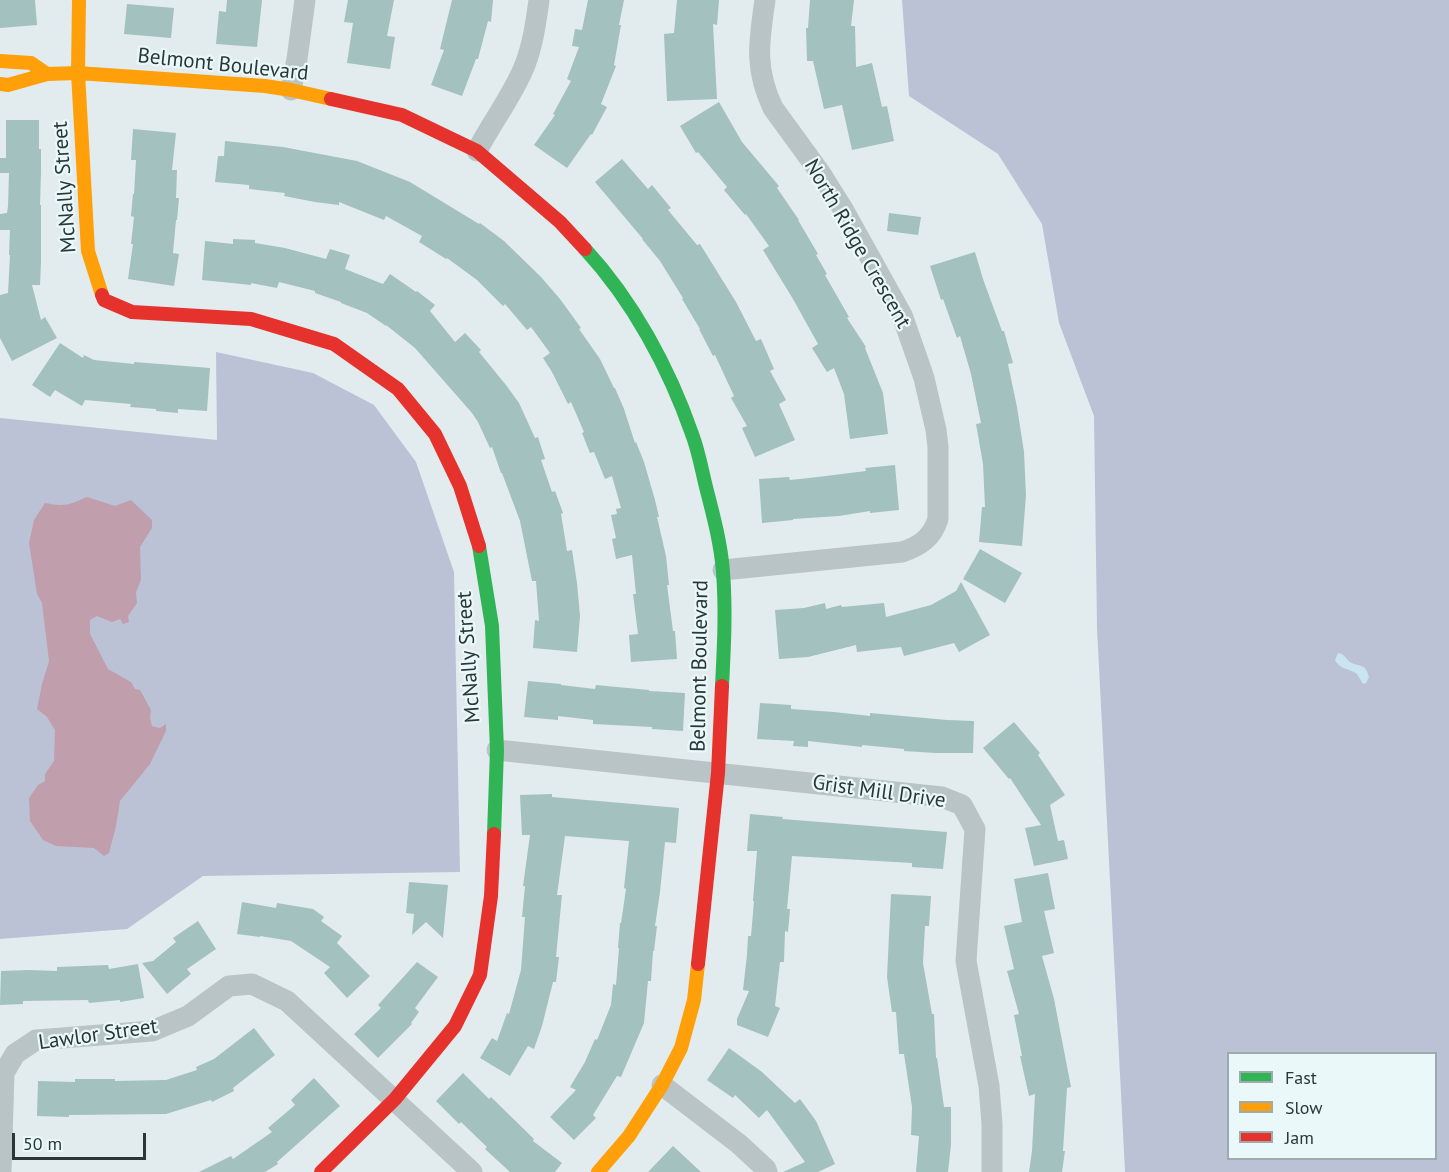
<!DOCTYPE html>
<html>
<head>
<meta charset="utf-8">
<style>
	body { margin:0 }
	#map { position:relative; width:1449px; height:1172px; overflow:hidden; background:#e2ecee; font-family:"PT Sans",sans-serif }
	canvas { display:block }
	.legend { position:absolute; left:1227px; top:1052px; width:210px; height:108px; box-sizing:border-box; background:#eaf8fa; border:2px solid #9dabac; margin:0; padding:8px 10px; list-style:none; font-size:18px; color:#293837 }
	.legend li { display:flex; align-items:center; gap:12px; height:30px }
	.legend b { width:30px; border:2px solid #9dabac }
	.scale { position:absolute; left:12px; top:1133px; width:134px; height:27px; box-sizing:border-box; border:3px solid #293837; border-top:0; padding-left:8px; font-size:18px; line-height:21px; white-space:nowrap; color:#293837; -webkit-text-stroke:4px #eaf8fa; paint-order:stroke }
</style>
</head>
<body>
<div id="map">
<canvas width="1449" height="1172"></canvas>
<ul class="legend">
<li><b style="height:8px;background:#30b455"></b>Fast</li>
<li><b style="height:8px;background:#ff9f0a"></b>Slow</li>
<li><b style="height:8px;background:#e5322d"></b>Jam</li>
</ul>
<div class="scale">50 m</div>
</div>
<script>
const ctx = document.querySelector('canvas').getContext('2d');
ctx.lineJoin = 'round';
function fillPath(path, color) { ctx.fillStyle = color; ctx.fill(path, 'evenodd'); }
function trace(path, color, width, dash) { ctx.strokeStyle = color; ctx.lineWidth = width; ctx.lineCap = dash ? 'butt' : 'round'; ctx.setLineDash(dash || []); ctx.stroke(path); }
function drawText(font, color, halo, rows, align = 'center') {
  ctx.font = font + ' "PT Sans",sans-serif'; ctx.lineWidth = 4.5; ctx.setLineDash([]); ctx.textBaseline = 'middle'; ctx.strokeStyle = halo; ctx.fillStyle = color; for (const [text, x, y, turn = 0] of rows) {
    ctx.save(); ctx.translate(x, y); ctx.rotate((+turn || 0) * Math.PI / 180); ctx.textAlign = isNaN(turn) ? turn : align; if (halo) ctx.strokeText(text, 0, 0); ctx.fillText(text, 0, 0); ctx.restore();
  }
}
fillPath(new Path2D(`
	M 902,0 L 1449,0 L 1449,1172 L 1125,1172 L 1097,628 L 1094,416 L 1059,323 L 1042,224 L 998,154 L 909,96 ZM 1228,1054 L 1436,1054 L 1436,1158 L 1228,1158 Z
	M 216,352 L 313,373 L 374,405 L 416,462 L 454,572 L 460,872 L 203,876 L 127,929 L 0,939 L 0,418 L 217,440 Z`), '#bcc2d6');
fillPath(new Path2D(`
	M 1338,653 C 1345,654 1345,658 1350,662 C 1360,668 1365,662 1369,677 L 1366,683 L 1363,684 L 1357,674 C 1349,668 1340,670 1335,660 Z`), '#c9e5ef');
fillPath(new Path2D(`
	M 87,497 L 115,506 L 131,500 L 152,520 L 152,528 L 140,547 L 141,580 L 136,592 L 137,603 L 128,616 L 129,622 L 123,624 L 120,619 L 112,622 L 97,616 L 90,620 L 90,634 L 108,669 L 131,682 L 135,689 L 140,690 L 151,710 L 150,718 L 152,726 L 160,728 L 166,724 L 166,731 L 150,764 L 120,801 L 116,826 L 109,853 L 104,856 L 94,848 L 56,846 L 43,840 L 30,821 L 29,798 L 38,785 L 45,781 L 45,774 L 54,761 L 55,730 L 47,717 L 37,709 L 42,684 L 49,661 L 42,603 L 37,594 L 29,543 L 34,520 L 45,503 C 65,507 69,505 87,497 Z`), '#c09eac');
fillPath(new Path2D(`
	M 0,0 L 35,0 L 37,25 L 0,28 Z
	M 227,0 L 262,0 L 257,47 L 216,44 L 219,11 L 226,12 Z
	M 348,0 L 394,0 L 387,36 L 395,37 L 390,69 L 347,63 L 353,23 L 344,22 Z
	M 452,0 L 493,0 L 491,22 L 488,21 L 478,59 L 476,59 L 462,96 L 431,85 L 444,50 L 440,49 Z
	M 588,0 L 624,0 L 619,25 L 621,25 L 614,65 L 616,66 L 601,104 L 607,107 L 592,135 L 591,134 L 567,168 L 534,145 L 555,115 L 553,114 L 571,81 L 567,79 L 579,47 L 572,46 L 575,29 L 582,30 Z
	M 677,0 L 719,0 L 717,25 L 713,24 L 717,99 L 667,101 L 664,34 L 674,33 Z
	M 810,0 L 854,0 L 851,26 L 855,26 L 856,67 L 872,63 L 882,107 L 887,106 L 894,141 L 852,150 L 842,105 L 824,109 L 813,61 L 807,61 L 806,28 L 808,28 Z
	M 127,4 L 174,8 L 171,38 L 124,34 Z
	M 719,102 L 742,142 L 779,186 L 777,188 L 799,220 L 798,220 L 818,254 L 816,255 L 827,274 L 825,275 L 849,317 L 847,318 L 866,347 L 865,348 L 883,393 L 888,434 L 850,439 L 844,394 L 834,368 L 827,372 L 812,348 L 818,344 L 793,299 L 763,250 L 769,246 L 746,214 L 745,215 L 724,190 L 727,187 L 698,152 L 696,153 L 680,126 Z
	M 6,120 L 39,120 L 39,149 L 41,149 L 41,172 L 40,205 L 41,205 L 41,262 L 40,285 L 32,285 L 41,320 L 45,317 L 57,338 L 12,361 L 0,338 L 0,295 L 8,293 L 10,255 L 9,255 L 10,230 L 0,230 L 0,214 L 7,213 L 8,206 L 9,173 L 0,173 L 0,158 L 6,158 Z
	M 133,129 L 176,133 L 172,170 L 177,170 L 176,198 L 179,198 L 177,220 L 176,220 L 173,253 L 179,254 L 174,286 L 128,279 L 133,244 L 131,244 L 134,217 L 131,216 L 133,194 L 134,194 L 136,160 L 131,160 Z
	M 225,141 L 283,147 L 357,161 L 410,182 L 479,224 L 480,223 L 504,241 L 541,277 L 560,299 L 581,328 L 579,329 L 600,359 L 614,388 L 615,388 L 624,409 L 635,443 L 636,442 L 644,462 L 655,500 L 659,517 L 657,517 L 666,556 L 669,585 L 667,585 L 673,631 L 675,631 L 677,659 L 631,662 L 629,635 L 638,634 L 633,594 L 636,594 L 632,555 L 616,559 L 612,539 L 616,538 L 611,515 L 617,514 L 616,509 L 621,508 L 612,476 L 605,479 L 594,452 L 590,453 L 582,433 L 584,432 L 571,402 L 568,404 L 552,372 L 543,358 L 550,353 L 531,327 L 527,330 L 505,304 L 503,306 L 477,280 L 447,258 L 446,259 L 419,242 L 422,236 L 386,216 L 384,220 L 339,202 L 339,205 L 315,202 L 284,196 L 285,193 L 249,189 L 249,185 L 215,182 L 218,156 L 224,156 Z
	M 622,159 L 648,189 L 652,185 L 671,208 L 668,210 L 697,245 L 700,244 L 736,302 L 756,341 L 761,339 L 774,369 L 770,371 L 786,400 L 779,404 L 795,440 L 755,457 L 742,428 L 747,426 L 731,398 L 734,396 L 715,355 L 713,356 L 699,329 L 700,329 L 682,299 L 683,298 L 660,261 L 642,239 L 643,239 L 595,182 Z
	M 889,213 L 921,217 L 918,235 L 887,231 Z
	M 233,239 L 255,240 L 255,243 L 285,248 L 326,259 L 330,249 L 350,255 L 345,269 L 383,284 L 390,274 L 416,292 L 417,291 L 435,305 L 430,311 L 455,342 L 465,333 L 481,350 L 479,352 L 506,385 L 519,403 L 535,438 L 538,437 L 545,459 L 541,460 L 552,492 L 555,491 L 563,513 L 561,514 L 567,551 L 572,550 L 577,583 L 580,616 L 577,652 L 533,648 L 535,620 L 539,621 L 536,581 L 532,581 L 520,521 L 502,473 L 501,473 L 492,447 L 490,448 L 478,422 L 472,413 L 415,348 L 386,325 L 386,326 L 367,313 L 341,303 L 341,302 L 315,293 L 315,291 L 279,282 L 277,288 L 251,283 L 251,285 L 202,280 L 205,241 L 233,244 Z
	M 975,252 L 983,279 L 1002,331 L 1004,331 L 1013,363 L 1008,364 L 1017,407 L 1024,452 L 1026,495 L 1022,546 L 979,542 L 982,507 L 985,507 L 983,464 L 976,424 L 981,423 L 971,374 L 960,336 L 957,338 L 943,299 L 941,300 L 930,266 Z
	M 60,343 L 83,358 L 84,355 L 94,360 L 134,364 L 134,362 L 160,364 L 210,368 L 207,411 L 178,409 L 178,413 L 156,411 L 156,409 L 130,407 L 131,404 L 85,400 L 82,406 L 55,390 L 50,397 L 32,385 Z
	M 895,465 L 899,510 L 870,513 L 870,511 L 839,516 L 793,519 L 793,520 L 762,523 L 759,479 L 789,477 L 790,480 L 818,477 L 866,471 L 865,468 Z
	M 980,549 L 1022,573 L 1005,603 L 963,579 Z
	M 961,582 L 990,635 L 959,652 L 954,643 L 904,656 L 901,647 L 857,652 L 856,645 L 808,657 L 779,659 L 775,610 L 804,608 L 825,603 L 826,609 L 841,605 L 842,607 L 884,603 L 886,617 L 931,605 L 956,591 Z
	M 528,681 L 561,684 L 561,685 L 595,689 L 596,685 L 649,690 L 649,691 L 685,693 L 683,731 L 652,729 L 652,727 L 593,724 L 593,720 L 558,716 L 558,720 L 524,717 Z
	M 760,703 L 791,705 L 791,709 L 834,712 L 870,716 L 870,713 L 947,720 L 974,721 L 973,753 L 935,753 L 904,751 L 904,749 L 862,745 L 862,747 L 808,741 L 808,747 L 793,746 L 794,741 L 757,739 Z
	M 1014,722 L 1040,753 L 1038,755 L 1065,795 L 1050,805 L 1058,841 L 1064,840 L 1068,859 L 1034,866 L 1025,828 L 1041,825 L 1010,778 L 1009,779 L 983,748 Z
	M 552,794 L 552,797 L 679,808 L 676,843 L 665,842 L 660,892 L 655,926 L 657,926 L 654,951 L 653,951 L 651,981 L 648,981 L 644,1023 L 621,1077 L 617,1076 L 593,1115 L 596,1118 L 574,1140 L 550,1117 L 576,1090 L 570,1087 L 585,1062 L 595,1039 L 597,1040 L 611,1005 L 613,984 L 616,985 L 619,948 L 618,948 L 620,923 L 621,923 L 626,889 L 624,888 L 629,841 L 565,836 L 557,895 L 562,895 L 556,957 L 559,957 L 556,982 L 553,982 L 542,1026 L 534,1049 L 528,1046 L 510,1076 L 480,1058 L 492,1038 L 497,1041 L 507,1013 L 509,1014 L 521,970 L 525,917 L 522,917 L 525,886 L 523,886 L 530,835 L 522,835 L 520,795 Z
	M 750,814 L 783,817 L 782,819 L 947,832 L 943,869 L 912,867 L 912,863 L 792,856 L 787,909 L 790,909 L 788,932 L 785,931 L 784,962 L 780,962 L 775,1006 L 780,1008 L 768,1037 L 737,1025 L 737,1019 L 749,991 L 743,990 L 747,955 L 748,936 L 751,936 L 754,901 L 753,901 L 757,851 L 747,851 Z
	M 1048,873 L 1055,909 L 1044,911 L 1054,953 L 1042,956 L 1054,999 L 1071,1087 L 1067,1088 L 1063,1151 L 1065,1151 L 1062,1172 L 1029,1172 L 1032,1151 L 1035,1094 L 1029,1096 L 1020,1056 L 1022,1056 L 1014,1015 L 1019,1014 L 1007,971 L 1014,969 L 1004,926 L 1022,922 L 1014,879 Z
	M 409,882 L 448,885 L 443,938 L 426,922 L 412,935 L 414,914 L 406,913 Z
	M 891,894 L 931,896 L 929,926 L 925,926 L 923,963 L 932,1014 L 934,1014 L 936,1058 L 937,1058 L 944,1107 L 951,1107 L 951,1145 L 948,1172 L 916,1172 L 919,1136 L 911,1135 L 912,1107 L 904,1054 L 899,1054 L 896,1012 L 892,1012 L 887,977 Z
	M 242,902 L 276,908 L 277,903 L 313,909 L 324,917 L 321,921 L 342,936 L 337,943 L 370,976 L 347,998 L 324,973 L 330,967 L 291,941 L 260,936 L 260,937 L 237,934 Z
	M 198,921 L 216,949 L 187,969 L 191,974 L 167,994 L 142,963 L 153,961 L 176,942 L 173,938 Z
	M 417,962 L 438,977 L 415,1008 L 419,1012 L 411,1023 L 412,1024 L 378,1058 L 354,1034 L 381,1008 L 378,1005 Z
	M 138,964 L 144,998 L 120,1002 L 120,1000 L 89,1003 L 88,1000 L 23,1001 L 23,1004 L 0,1005 L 1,971 L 29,970 L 57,971 L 57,967 L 108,965 L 109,969 Z
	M 254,1028 L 275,1055 L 233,1088 L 234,1091 L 212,1102 L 211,1100 L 166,1114 L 69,1115 L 69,1117 L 37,1116 L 38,1081 L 75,1082 L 75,1079 L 115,1079 L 115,1081 L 166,1080 L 197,1070 L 196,1067 L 214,1059 Z
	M 729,1048 L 762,1072 L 795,1103 L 800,1099 L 816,1121 L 835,1164 L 818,1172 L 783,1172 L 805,1162 L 767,1110 L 759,1118 L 735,1095 L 733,1098 L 707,1080 Z
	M 463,1073 L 489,1099 L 491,1097 L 534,1139 L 533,1141 L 562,1163 L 555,1172 L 510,1172 L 485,1149 L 487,1147 L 461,1122 L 459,1124 L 436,1101 Z
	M 314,1078 L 340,1106 L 277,1162 L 278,1164 L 265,1172 L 199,1172 L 231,1156 L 233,1159 L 272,1132 L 268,1128 L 295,1105 L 291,1100 Z
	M 673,1146 L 701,1172 L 648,1172 Z`), '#a3c1be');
trace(new Path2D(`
	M 291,90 L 297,59 L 305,0
	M 477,151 C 492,122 513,95 525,65 C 533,44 536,22 539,0
	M 723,570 L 902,552 C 920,546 932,538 938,519 L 938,447 L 936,430 L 924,378 L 902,315 L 843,209 L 821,174 L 773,108 C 754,68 759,42 765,0
	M 497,750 L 942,797 L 962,805 L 975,829 L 966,961 L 989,1086 L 992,1124 L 992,1172
	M 662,1085 L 739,1144 L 766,1169 L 767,1172
	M 1,1172 L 4,1073 L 15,1054 L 36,1040 L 152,1031 L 188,1016 L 229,986 L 252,984 L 287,1001 L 472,1172`), '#b8c4c5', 21);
trace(new Path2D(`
	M 585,249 C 633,301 669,368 692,434 C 699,452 702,472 707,491 C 714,518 721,545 723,572 C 726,610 724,648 722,686
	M 479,546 L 492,626 L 497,750 L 494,834`), '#30b455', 14);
trace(new Path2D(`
	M 79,0 L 78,73 L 88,251 L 102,295
	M 0,61 L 31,63 L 47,74
	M 0,84 L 8,85 L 47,74 L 78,73 L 265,86 L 291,90 L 331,99
	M 598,1172 L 629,1136 L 662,1085 L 681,1048 L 694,1000 L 698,964`), '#ff9f0a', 14);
trace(new Path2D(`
	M 331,99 L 402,115 L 477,151 L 560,222 L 585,249
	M 102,295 L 104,300 L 132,312 L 251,319 L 334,344 L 398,389 L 435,434 L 460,486 L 479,546
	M 698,964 L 718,773 L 722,686
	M 321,1172 L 395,1099 L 455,1026 L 480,975 L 491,896 L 494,834`), '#e5322d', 14);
drawText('21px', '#293837', '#eaf8fa', [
	["Belmont Boulevard",223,65,6],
	["McNally Street",65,187,-94],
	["North Ridge Crescent",857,244,60],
	["McNally Street",469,657,-94],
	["Belmont Boulevard",700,666,-89],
	["Grist Mill Drive",879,792,8],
	["Lawlor Street",98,1035,-8]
]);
</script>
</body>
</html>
